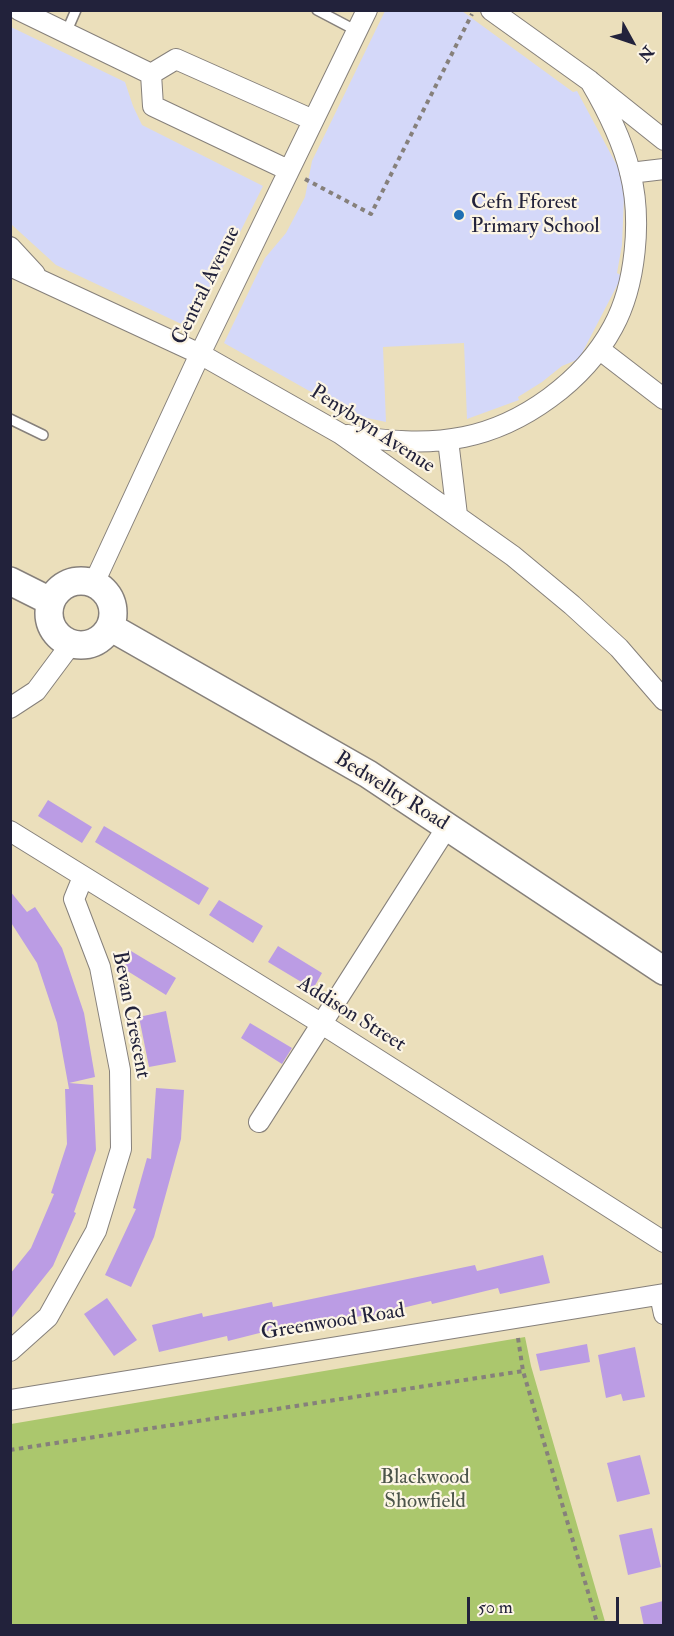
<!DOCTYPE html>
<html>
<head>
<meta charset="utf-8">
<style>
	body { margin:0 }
	#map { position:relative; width:674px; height:1636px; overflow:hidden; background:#ebdfbb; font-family:"IM FELL Double Pica",serif }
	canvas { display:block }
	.frame { position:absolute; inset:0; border:12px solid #22223b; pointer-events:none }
	.north { position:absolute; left:602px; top:12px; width:60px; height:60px; -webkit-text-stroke:4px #fcf5e5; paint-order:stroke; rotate:130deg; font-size:16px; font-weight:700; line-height:24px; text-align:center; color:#22223b }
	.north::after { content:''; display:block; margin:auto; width:21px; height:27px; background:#22223b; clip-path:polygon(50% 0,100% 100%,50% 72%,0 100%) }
	.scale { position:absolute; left:467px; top:1597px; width:152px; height:27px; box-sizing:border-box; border:3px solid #22223b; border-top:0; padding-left:8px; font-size:18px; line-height:21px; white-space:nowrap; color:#22223b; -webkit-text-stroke:4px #fcf5e5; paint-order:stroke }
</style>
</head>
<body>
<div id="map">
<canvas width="674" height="1636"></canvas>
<div class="frame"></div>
<div class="north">N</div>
<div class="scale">50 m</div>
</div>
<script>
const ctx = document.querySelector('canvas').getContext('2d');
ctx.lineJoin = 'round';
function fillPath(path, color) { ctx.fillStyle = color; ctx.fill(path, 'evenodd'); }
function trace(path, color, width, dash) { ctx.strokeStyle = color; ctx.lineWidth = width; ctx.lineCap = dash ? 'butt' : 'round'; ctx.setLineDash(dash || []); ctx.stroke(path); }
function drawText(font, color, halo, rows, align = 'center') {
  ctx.font = font + ' "IM FELL Double Pica",serif'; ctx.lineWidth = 4.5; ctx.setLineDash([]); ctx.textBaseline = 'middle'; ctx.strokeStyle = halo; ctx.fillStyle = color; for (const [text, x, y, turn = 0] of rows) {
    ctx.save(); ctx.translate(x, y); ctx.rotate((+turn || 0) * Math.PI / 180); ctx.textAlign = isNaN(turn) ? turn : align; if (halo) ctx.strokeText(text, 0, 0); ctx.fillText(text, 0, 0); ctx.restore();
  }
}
fillPath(new Path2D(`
	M 385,11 L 462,11 L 573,92 L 577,91 L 621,173 L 624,197 L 622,245 L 617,273 L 622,276 L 579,359 L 562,366 L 542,382 L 518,397 L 519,400 L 467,419 L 464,343 L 383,347 L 386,422 L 358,416 L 328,407 L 329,402 L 224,343 L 265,258 L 286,233 L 305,197 L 312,161 Z
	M 11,27 L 125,82 L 133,106 L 142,125 L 263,186 L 192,329 L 56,265 L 11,224 Z`), '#d4d8f9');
fillPath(new Path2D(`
	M 525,1337 L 531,1366 L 606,1625 L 11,1625 L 11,1424 Z`), '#abc76d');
fillPath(new Path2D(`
	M 48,800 L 92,827 L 82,843 L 38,816 Z
	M 104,826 L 209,888 L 199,905 L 95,842 Z
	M 10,891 L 27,912 L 35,907 L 62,948 L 84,1013 L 95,1077 L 69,1083 L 93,1085 L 96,1150 L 74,1212 L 76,1213 L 53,1266 L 10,1320 L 10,1274 L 31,1248 L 40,1227 L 54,1194 L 51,1193 L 67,1144 L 65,1089 L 69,1089 L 57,1023 L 37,963 L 10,921 Z
	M 219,900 L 263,926 L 253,943 L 209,915 Z
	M 278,946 L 322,973 L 313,989 L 268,962 Z
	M 131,951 L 176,978 L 166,995 L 121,967 Z
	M 166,1011 L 176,1062 L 149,1067 L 139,1017 Z
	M 250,1023 L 292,1048 L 282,1064 L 241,1038 Z
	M 156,1088 L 184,1090 L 181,1139 L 154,1237 L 131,1287 L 105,1275 L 136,1209 L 133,1208 L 147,1158 L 151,1159 Z
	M 543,1255 L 550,1283 L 500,1294 L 498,1288 L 432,1304 L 431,1301 L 366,1317 L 365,1315 L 297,1331 L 295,1324 L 228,1341 L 227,1336 L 159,1352 L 152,1325 L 202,1313 L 203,1317 L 272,1302 L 273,1307 L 475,1265 L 477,1271 Z
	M 107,1298 L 137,1340 L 114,1356 L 84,1314 Z
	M 587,1344 L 590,1362 L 540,1371 L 536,1354 Z
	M 635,1347 L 645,1397 L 623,1401 L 621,1394 L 606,1398 L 598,1355 Z
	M 640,1455 L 650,1494 L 617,1502 L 607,1463 Z
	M 652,1528 L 661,1567 L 628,1575 L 619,1535 Z
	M 663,1601 L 663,1626 L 644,1626 L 640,1607 Z`), '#bb9ce4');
const lane = new Path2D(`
	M 317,10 L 357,31
	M 66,33 L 76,10
	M 10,419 L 43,435`);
const street = new Path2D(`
	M 19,10 L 151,74
	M 491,10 L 590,81 L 664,140
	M 288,170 L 153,106 L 151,74 L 176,59 L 313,120
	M 630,173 L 664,169
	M 10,247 L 35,274
	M 10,266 L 200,354 L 341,434 L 513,556 L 572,605 L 619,648 L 664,700
	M 599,349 L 664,399
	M 347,435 C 386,441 425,445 464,437 C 523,425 584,381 613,327 C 636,285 642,219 630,172 C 622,139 607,110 590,81
	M 448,440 L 457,515
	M 94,583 L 200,354 L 367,10
	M 10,708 L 36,691 L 71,644
	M 10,831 L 322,1024 L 664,1242
	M 259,1122 L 447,827
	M 660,1295 L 664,1314
	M 10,1351 L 48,1317 L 96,1231 L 121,1149 L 120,1070 L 100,967 L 74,899 L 83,877
	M 10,1400 L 664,1294`);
const secondary = new Path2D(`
	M49 613a32 32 0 1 1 64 0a32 32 0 1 1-64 0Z
	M 10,581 L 50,601
	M 110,627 L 368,774 L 664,971`);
trace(lane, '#86807b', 12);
trace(street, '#86807b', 22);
trace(secondary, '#86807b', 30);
trace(new Path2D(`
	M 305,179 L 371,214 L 472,14
	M 518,1338 L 523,1371 L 598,1626
	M 10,1450 L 523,1371`), '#86807b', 4, [4.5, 4.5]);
trace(lane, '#fff', 9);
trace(street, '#fff', 20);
trace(secondary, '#fff', 27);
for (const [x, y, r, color] of [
	[459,215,6,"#1f6fb2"]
]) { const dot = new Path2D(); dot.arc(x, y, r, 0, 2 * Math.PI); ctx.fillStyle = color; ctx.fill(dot); trace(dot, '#fcf5e5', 2); }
drawText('21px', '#22223b', '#fcf5e5', [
	["Cefn Fforest",471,203],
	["Primary School",471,227]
], 'left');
drawText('21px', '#22223b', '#fcf5e5', [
	["Central Avenue",207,286,-64],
	["Penybryn Avenue",372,430,33],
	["Bedwellty Road",391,792,32],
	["Bevan Crescent",130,1015,79],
	["Addison Street",351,1015,32],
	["Greenwood Road",333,1323,-9]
]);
drawText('21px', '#4b544a', '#fcf5e5', [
	["Blackwood",425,1478],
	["Showfield",425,1502]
]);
</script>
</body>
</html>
